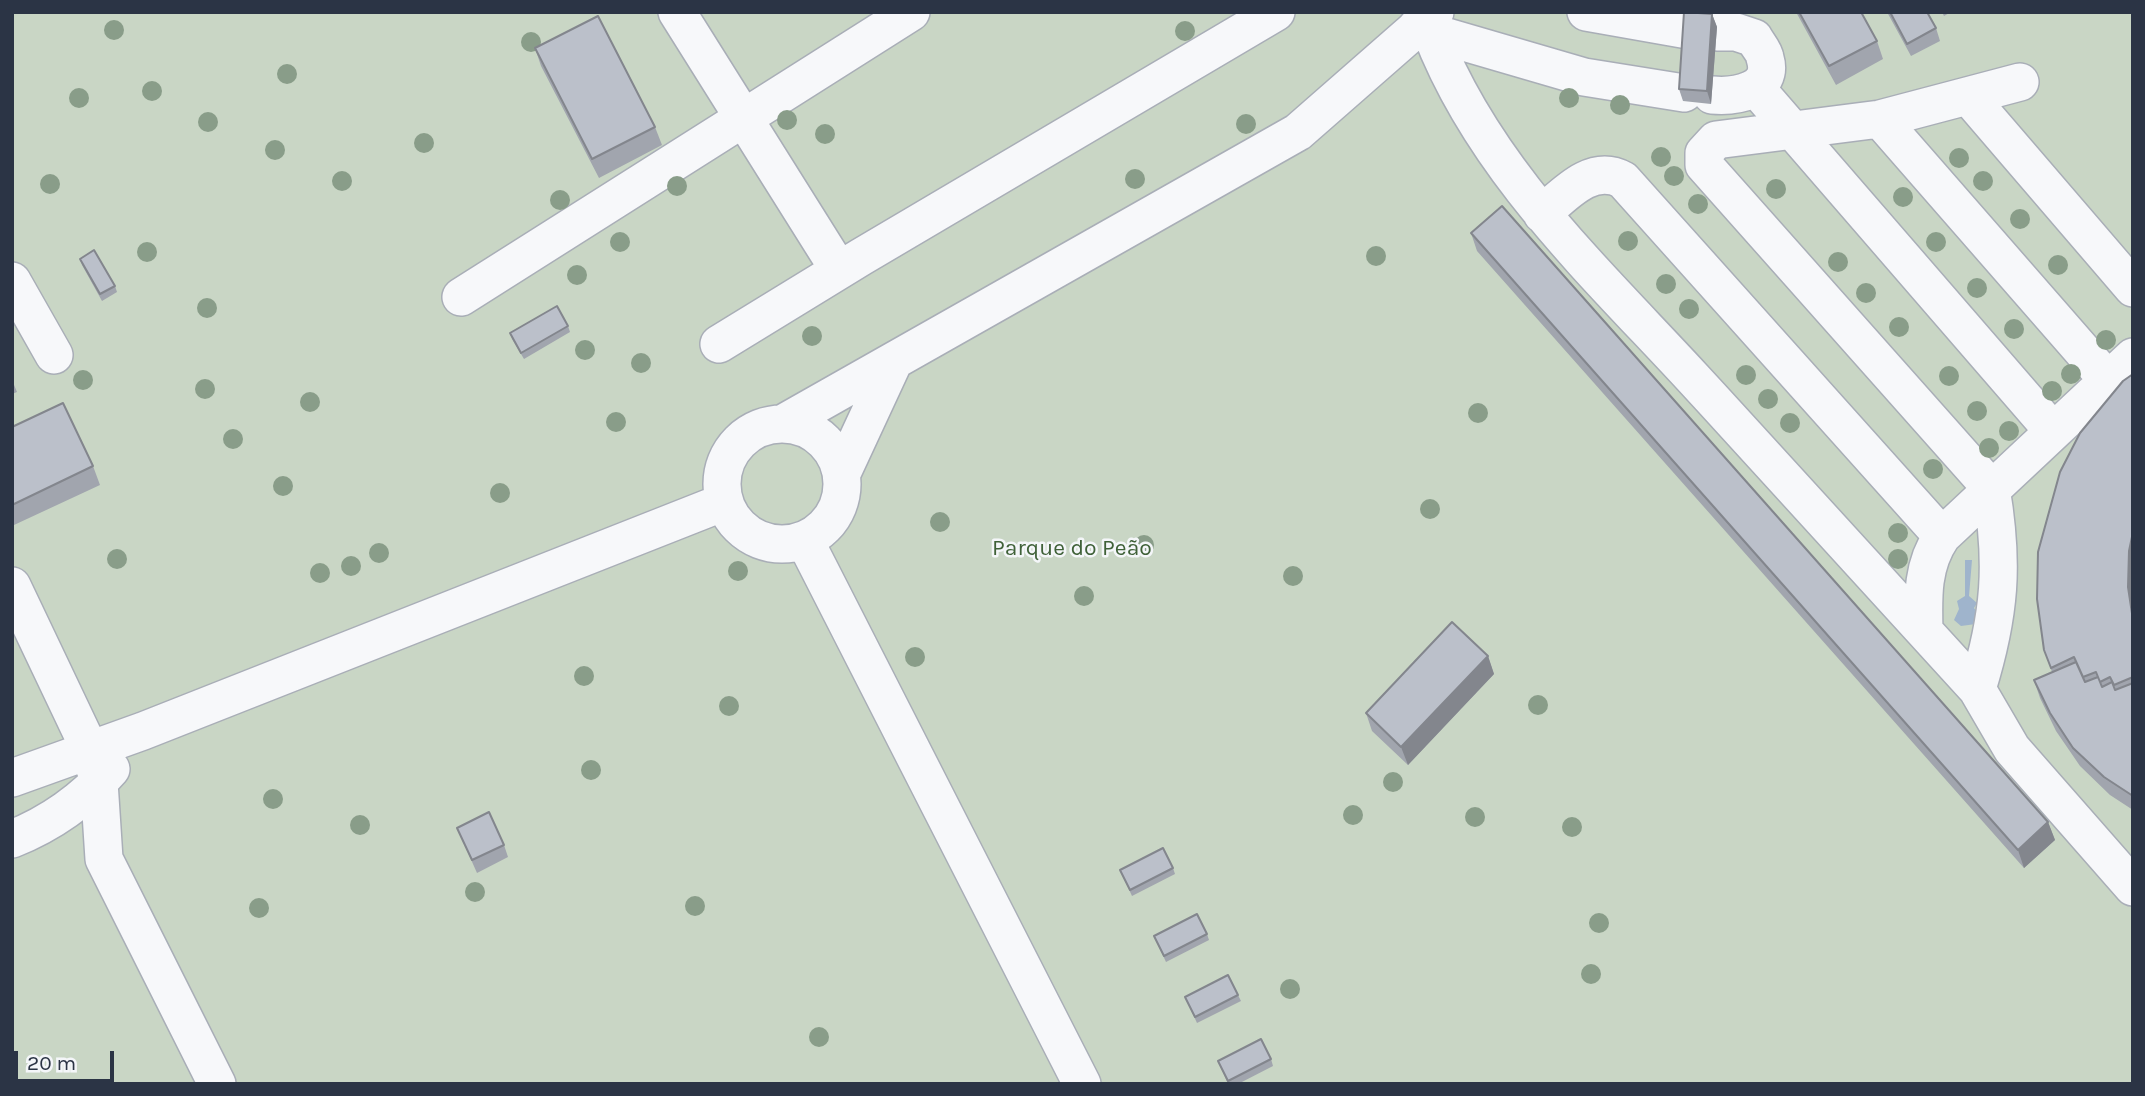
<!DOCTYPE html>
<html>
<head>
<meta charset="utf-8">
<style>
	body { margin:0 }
	#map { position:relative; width:2145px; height:1096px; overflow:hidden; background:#e4e7ec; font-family:Karla,sans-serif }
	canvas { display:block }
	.frame { position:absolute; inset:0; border:14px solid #2b3445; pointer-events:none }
	.scale { position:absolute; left:14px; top:1051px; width:100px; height:32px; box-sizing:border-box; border:4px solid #2b3445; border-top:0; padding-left:9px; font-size:21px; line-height:24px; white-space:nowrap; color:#2b3445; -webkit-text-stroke:5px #f4f6f9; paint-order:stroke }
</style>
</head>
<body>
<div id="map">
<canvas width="2145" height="1096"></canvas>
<div class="frame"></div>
<div class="scale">20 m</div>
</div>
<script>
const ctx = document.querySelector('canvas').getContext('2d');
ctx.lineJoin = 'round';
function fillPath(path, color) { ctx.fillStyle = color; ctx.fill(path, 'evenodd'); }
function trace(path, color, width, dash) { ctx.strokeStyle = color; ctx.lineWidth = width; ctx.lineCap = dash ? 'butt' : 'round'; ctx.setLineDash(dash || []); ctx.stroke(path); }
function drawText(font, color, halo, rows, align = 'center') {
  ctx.font = font + ' Karla,sans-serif'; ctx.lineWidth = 5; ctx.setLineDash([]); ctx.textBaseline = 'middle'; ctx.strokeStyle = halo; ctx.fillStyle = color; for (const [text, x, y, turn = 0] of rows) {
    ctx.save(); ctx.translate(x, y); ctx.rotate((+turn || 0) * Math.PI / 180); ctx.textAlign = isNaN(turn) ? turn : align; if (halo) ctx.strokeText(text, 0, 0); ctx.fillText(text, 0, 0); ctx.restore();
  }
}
fillPath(new Path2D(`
	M 12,12 L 2133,12 L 2133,1084 L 12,1084 Z`), '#c9d6c5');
fillPath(new Path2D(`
	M 1965,560 L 1972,560 L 1969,596 L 1977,603 L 1974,608 L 1978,614 L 1976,624 L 1961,626 L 1954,620 L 1959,609 L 1957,601 L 1965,596 Z`), '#9fb4cc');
const minor = new Path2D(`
	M 677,12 L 839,270
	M 1586,12 L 1688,30
	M 1416,28 L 1584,77 L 1684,93
	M 1431,32 C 1483,168 1594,271 1691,376 C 1787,480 1882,585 1977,689 L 2012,749 L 2133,887
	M 1756,88 L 2053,431
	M 1712,95 C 1735,97 1775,91 1765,58 C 1764,51 1757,44 1754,38 L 1736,32 L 1717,32
	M 1969,97 L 2133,288
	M 1880,119 L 2107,379
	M 1542,214 C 1565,194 1592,163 1623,180 L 1942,536
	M 12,281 L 54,355
	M 461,297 L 911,12
	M 719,344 L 861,257 L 1276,12
	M722 484a60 60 0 1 1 120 0a60 60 0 1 1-120 0Z
	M 782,424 L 1298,132 L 1435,12
	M 842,473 L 893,363
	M 805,541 L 1082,1084
	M 12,586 L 89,748 L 99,782 L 104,859 L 217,1084
	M 1924,631 C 1923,596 1922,565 1942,536 L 2133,357
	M 1977,689 C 2000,615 2004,564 1991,488 L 1704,165 L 1704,153 L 1716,140 L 1880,119 L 2020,82
	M 12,778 L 143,731 L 724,502
	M 12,839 C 52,823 83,801 111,769`);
trace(minor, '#a9aeb7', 40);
trace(minor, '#f7f8fa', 37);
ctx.fillStyle = '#899d89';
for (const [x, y] of [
	[114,30],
	[1185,31],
	[531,42],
	[287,74],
	[152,91],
	[79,98],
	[1569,98],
	[1620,105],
	[787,120],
	[208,122],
	[1246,124],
	[825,134],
	[424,143],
	[275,150],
	[1661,157],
	[1959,158],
	[1674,176],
	[1135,179],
	[342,181],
	[1983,181],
	[50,184],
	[677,186],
	[1776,189],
	[1903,197],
	[560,200],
	[1698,204],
	[2020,219],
	[1628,241],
	[620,242],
	[1936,242],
	[147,252],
	[1376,256],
	[1838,262],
	[2058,265],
	[577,275],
	[1666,284],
	[1977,288],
	[1866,293],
	[207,308],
	[1689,309],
	[1899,327],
	[2014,329],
	[812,336],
	[2106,340],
	[585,350],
	[641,363],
	[2071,374],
	[1746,375],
	[1949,376],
	[83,380],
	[205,389],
	[2052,391],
	[1768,399],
	[310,402],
	[1977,411],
	[1478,413],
	[616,422],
	[1790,423],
	[2009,431],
	[233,439],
	[1989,448],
	[1933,469],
	[283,486],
	[500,493],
	[1430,509],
	[940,522],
	[1898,533],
	[1144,545],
	[379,553],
	[117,559],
	[1898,559],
	[351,566],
	[738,571],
	[320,573],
	[1293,576],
	[1084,596],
	[915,657],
	[584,676],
	[1538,705],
	[729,706],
	[591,770],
	[1393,782],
	[273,799],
	[1353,815],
	[1475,817],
	[360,825],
	[1572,827],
	[475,892],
	[695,906],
	[259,908],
	[1599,923],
	[1591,974],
	[1290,989],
	[819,1037]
]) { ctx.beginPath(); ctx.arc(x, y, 10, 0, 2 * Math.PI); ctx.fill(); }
fillPath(new Path2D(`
	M 1796,12 L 1861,12 L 1877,41 L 1883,59 L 1836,85 Z
	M 1887,12 L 1927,12 L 1936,28 L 1940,41 L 1911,56 Z
	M 1942,12 L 1951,12 L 1944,16 Z
	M 1712,14 L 1717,27 L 1711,104 L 1683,101 L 1679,89 Z
	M 535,48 L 655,127 L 662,145 L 599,178 L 541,66 Z
	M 1471,233 L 2048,822 L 2055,840 L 2024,868 L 1477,251 Z
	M 80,259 L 115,286 L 117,292 L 102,301 L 82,265 Z
	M 568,326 L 570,332 L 524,359 L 512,339 L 510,333 Z
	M 2133,374 L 2133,810 L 2110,795 L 2080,766 L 2056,731 L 2040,698 L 2034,680 L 2052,672 L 2044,650 Z
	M 12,380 L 17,392 L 12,394 Z
	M 12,427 L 93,466 L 100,485 L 14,525 L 12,522 Z
	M 1488,656 L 1494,674 L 1408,765 L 1372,731 L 1366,713 Z
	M 457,828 L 504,845 L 508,857 L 477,873 Z
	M 1173,868 L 1175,874 L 1132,896 L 1120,870 Z
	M 1207,934 L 1209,940 L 1166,962 L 1154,936 Z
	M 1238,995 L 1241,1001 L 1197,1023 L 1185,997 Z
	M 1271,1059 L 1273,1066 L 1238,1084 L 1228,1084 L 1218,1061 Z`), '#a1a5ae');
fillPath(new Path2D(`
	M 1712,14 L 1717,27 L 1711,104 L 1707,91 Z
	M 2133,532 L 2133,620 L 2128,587 L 2129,551 Z
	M 1488,656 L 1494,674 L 1408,765 L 1401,747 Z
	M 2048,822 L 2055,840 L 2024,868 L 2018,850 Z`), '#83868d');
const building = new Path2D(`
	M 1684,12 L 1712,14 L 1707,91 L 1679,89 Z
	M 1799,12 L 1861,12 L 1877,41 L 1829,66 Z
	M 1890,12 L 1927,12 L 1936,28 L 1907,44 Z
	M 598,16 L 655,127 L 592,159 L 535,48 Z
	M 1502,206 L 2048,822 L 2018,850 L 1471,233 Z
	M 94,250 L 115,286 L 100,294 L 80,259 Z
	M 557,306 L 568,326 L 521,353 L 510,333 Z
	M 2133,374 L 2133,532 L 2129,551 L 2128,587 L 2133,620 L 2133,677 L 2114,685 L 2110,677 L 2100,682 L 2096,672 L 2083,677 L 2074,657 L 2051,668 L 2044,650 L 2037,599 L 2038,552 L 2060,472 L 2080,433 L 2123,381 Z
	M 63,403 L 93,466 L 12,505 L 12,427 Z
	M 1452,622 L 1488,656 L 1401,747 L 1366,713 Z
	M 2076,662 L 2085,682 L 2098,677 L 2102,687 L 2112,682 L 2115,690 L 2133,683 L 2133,796 L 2104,777 L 2073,748 L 2050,713 L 2034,680 Z
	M 489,812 L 504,845 L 472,860 L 457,828 Z
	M 1163,848 L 1173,868 L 1130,890 L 1120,870 Z
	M 1197,914 L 1207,934 L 1164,956 L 1154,936 Z
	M 1228,975 L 1238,995 L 1195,1017 L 1185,997 Z
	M 1261,1039 L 1271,1059 L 1228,1081 L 1218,1061 Z`);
fillPath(building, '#bbc0ca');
trace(building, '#83868d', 2);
drawText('23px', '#3f6138', '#f4f6f9', [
	["Parque do Peão",1072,548]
]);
</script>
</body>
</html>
